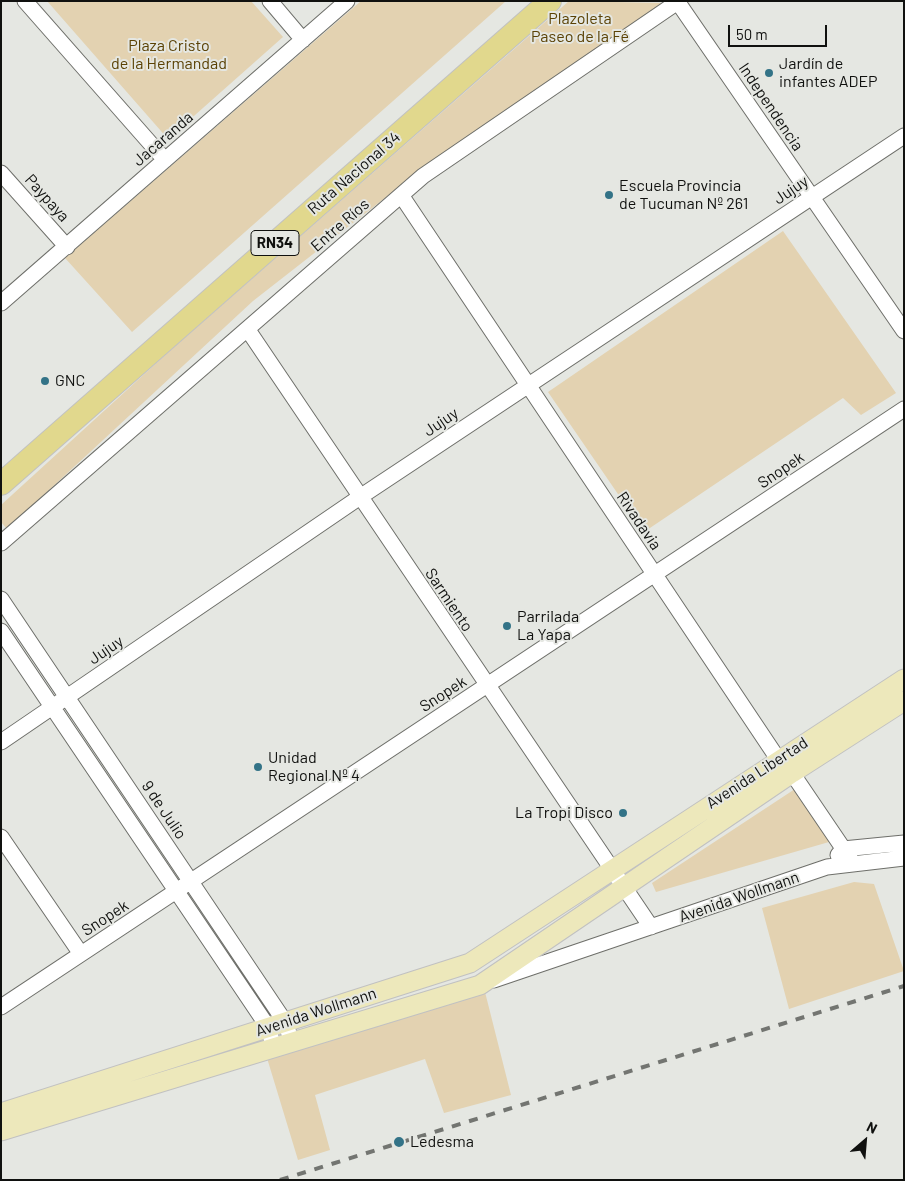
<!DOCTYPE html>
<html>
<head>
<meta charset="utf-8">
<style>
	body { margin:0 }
	#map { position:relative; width:905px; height:1181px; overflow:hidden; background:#e5e7e2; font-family:Barlow,sans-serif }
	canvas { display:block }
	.frame { position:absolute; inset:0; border:2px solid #10110f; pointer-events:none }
	.north { position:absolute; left:840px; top:1116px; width:50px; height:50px; -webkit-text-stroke:4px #e5e7e2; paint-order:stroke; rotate:27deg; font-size:14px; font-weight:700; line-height:20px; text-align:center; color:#10110f }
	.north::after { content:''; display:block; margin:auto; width:18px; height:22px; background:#10110f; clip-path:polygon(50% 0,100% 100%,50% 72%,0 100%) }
	.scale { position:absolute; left:728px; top:25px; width:99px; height:22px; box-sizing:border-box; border:2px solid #10110f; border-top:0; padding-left:6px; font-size:15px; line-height:18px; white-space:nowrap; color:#10110f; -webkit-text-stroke:4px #e5e7e2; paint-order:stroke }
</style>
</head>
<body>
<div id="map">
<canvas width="905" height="1181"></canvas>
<div class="frame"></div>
<div class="north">N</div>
<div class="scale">50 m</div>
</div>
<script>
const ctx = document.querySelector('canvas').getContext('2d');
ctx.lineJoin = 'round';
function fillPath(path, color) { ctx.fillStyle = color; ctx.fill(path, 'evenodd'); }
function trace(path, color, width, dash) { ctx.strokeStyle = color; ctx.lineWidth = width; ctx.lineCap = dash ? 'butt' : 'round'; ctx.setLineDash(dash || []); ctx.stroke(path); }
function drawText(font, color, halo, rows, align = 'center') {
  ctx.font = font + ' Barlow,sans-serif'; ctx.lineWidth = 4; ctx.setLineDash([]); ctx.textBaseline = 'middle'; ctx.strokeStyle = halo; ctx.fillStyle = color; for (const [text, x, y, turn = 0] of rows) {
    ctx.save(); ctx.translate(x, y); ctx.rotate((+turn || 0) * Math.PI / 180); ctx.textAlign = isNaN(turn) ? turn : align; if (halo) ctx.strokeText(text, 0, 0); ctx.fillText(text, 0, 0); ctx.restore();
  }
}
fillPath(new Path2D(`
	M 47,1 L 251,1 L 283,37 L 168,139 Z
	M 361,1 L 506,1 L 132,332 L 65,258 Z
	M 569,1 L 663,3 L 422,169 L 253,301 L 7,529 L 1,522 L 1,505 L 174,347 Z
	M 783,231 L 896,393 L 861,415 L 843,398 L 644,532 L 548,392 Z
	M 798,787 L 829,842 L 656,892 L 652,883 Z
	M 854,882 L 874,884 L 904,971 L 789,1009 L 762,908 Z
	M 485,992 L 511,1095 L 444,1113 L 425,1059 L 315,1095 L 330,1150 L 298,1160 L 267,1058 Z`), '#e3d2b1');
const minor = new Path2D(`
	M 25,1 L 165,160
	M 270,1 L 303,40
	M 677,1 L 904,331
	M 1,173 L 67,247
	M 401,195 L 778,759 L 792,773 L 853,863
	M 1,303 L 347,1
	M 248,330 L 651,927
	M 1,543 L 423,176 L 679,1
	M 1,599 L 285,1022 L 292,1042
	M 1,631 L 268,1027 L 274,1048
	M 1,742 L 360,497 L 904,136
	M 1,837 L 81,954
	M 838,855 L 843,849 L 904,843
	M 494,980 L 827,867 L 904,858
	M 1,1007 L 904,409`);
const major = new Path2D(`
	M 1,1113 L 470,963 L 904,679
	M 1,1131 L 480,985 L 792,773 L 904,701`);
const highway = new Path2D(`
	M 1,484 L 550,1`);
trace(minor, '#6e6f6a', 17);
trace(major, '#c1c1c1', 21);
trace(highway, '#c1c1c1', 24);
trace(minor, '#fff', 15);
trace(major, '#ede8bb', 19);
trace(highway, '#e1d88d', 22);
trace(new Path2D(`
	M 280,1180 L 904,986`), '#737571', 4, [9, 9]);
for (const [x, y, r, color] of [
	[769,73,5,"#337387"],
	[609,195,5,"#337387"],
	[45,381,5,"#337387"],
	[507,626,5,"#337387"],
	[258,767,5,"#337387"],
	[623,813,5,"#337387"],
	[399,1142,6,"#337387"]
]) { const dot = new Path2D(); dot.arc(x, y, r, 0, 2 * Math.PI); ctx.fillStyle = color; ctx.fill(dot); trace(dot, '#e5e7e2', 2); }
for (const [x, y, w] of [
	[275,243,48]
]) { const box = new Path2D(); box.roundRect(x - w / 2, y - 12.5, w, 25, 4); ctx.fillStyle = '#e5e7e2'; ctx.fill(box); trace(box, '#10110f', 1); }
drawText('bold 15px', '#10110f', null, [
	["RN34",275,243]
]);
drawText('16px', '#5b4205', '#e5e7e2', [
	["Plazoleta",580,19],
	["Paseo de la Fé",580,37],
	["Plaza Cristo",169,46],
	["de la Hermandad",169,64]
]);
drawText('16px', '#10110f', '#e5e7e2', [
	["Jardín de",779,64],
	["infantes ADEP",779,82],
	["Escuela Provincia",619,186],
	["de Tucuman Nº 261",619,204],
	["GNC",55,381],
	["Parrilada",517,617],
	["La Yapa",517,635],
	["Unidad",268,758],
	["Regional Nº 4",268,776],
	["La Tropi Disco",613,813,"right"],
	["Ledesma",410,1142]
], 'left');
drawText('16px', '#10110f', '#e5e7e2', [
	["Independencia",771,107,56],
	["Jacaranda",163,139,-41],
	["Ruta Nacional 34",354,173,-41],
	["Jujuy",791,190,-34],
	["Paypaya",47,198,48],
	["Entre Ríos",340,225,-41],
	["Jujuy",441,422,-34],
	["Snopek",781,470,-34],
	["Rivadavia",639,521,56],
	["Sarmiento",449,600,56],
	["Jujuy",106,650,-34],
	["Snopek",443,694,-33],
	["Avenida Libertad",757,773,-33],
	["9 de Julio",164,810,56],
	["Avenida Wollmann",739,897,-19],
	["Snopek",105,918,-33],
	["Avenida Wollmann",316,1012,-18]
]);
</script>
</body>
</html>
